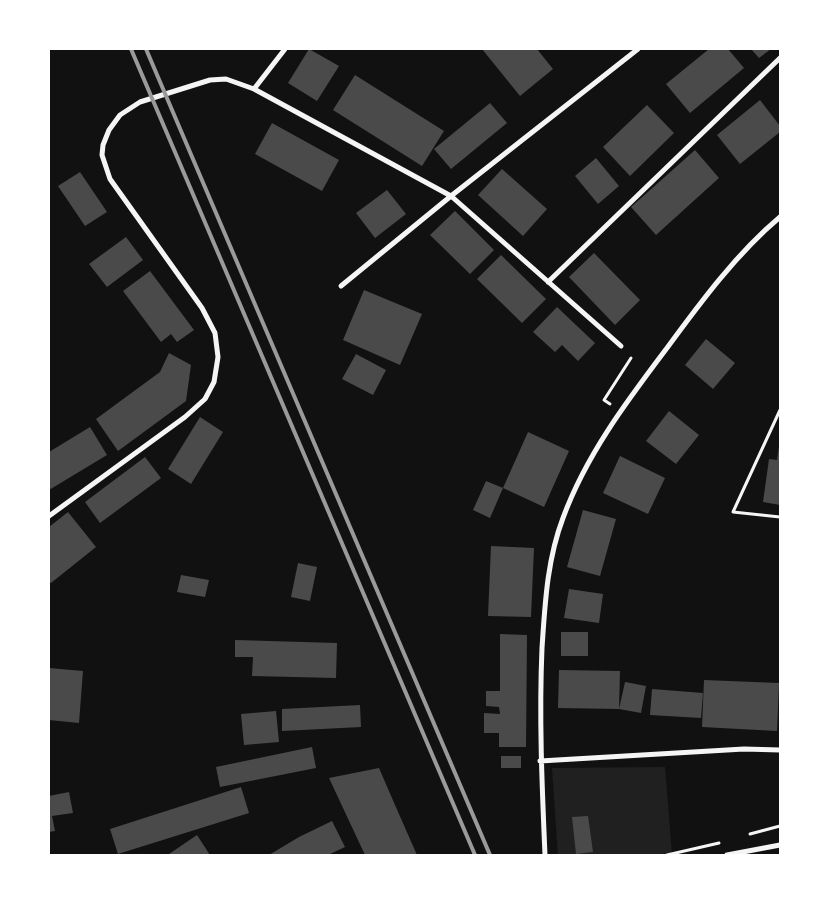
<!DOCTYPE html>
<html>
<head>
<meta charset="utf-8">
<style>
	body { margin:0 }
	#map { position:relative; width:829px; height:904px; overflow:hidden; background:#111; font-family:Mulish,sans-serif }
	canvas { display:block }
	.frame { position:absolute; inset:0; border:50px solid #fff; pointer-events:none }
</style>
</head>
<body>
<div id="map">
<canvas width="829" height="904"></canvas>
<div class="frame"></div>
</div>
<script>
const ctx = document.querySelector('canvas').getContext('2d');
ctx.lineJoin = 'round';
function fillPath(path, color) { ctx.fillStyle = color; ctx.fill(path, 'evenodd'); }
function trace(path, color, width, dash) { ctx.strokeStyle = color; ctx.lineWidth = width; ctx.lineCap = dash ? 'butt' : 'round'; ctx.setLineDash(dash || []); ctx.stroke(path); }
fillPath(new Path2D(`
	M 665,767 L 672,855 L 558,855 L 552,768 Z`), '#202020');
fillPath(new Path2D(`
	M 309,49 L 339,66 L 317,101 L 288,83 Z
	M 482,49 L 537,49 L 553,69 L 520,96 Z
	M 709,49 L 728,49 L 744,68 L 690,113 L 666,84 Z
	M 751,49 L 771,49 L 759,58 Z
	M 355,75 L 444,131 L 422,166 L 333,110 Z
	M 760,100 L 780,126 L 780,132 L 740,164 L 717,135 Z
	M 490,103 L 507,123 L 451,169 L 434,149 Z
	M 647,105 L 674,133 L 630,176 L 603,147 Z
	M 272,123 L 339,160 L 322,191 L 255,154 Z
	M 695,150 L 719,178 L 656,235 L 631,207 Z
	M 596,158 L 619,186 L 598,204 L 575,176 Z
	M 502,169 L 547,209 L 523,236 L 478,195 Z
	M 80,172 L 107,212 L 85,226 L 58,186 Z
	M 387,190 L 406,214 L 375,238 L 356,213 Z
	M 455,211 L 494,250 L 470,274 L 430,235 Z
	M 126,237 L 143,260 L 107,287 L 89,264 Z
	M 594,253 L 640,300 L 615,325 L 569,277 Z
	M 501,255 L 546,299 L 522,323 L 477,279 Z
	M 150,271 L 194,330 L 177,342 L 171,334 L 161,342 L 123,291 Z
	M 364,290 L 422,314 L 400,365 L 343,340 Z
	M 557,307 L 595,343 L 578,361 L 562,345 L 555,352 L 533,332 Z
	M 706,339 L 735,363 L 713,389 L 685,365 Z
	M 169,353 L 191,365 L 186,401 L 118,451 L 96,419 L 160,372 Z
	M 356,354 L 386,370 L 373,395 L 342,379 Z
	M 669,411 L 699,435 L 676,464 L 646,441 Z
	M 200,417 L 223,432 L 191,484 L 168,469 Z
	M 90,427 L 107,455 L 49,490 L 49,452 Z
	M 528,432 L 569,451 L 544,507 L 503,488 Z
	M 779,446 L 780,446 L 780,505 L 763,502 L 769,459 L 777,460 Z
	M 620,456 L 665,478 L 648,514 L 603,493 Z
	M 145,457 L 161,478 L 100,523 L 85,502 Z
	M 486,481 L 503,488 L 490,518 L 473,510 Z
	M 583,510 L 616,519 L 600,576 L 567,567 Z
	M 68,512 L 96,547 L 51,583 L 49,581 L 49,527 Z
	M 491,546 L 534,548 L 531,617 L 488,616 Z
	M 298,563 L 317,567 L 310,601 L 291,597 Z
	M 181,575 L 209,580 L 205,597 L 177,592 Z
	M 569,589 L 603,594 L 599,623 L 564,618 Z
	M 561,632 L 588,632 L 588,656 L 561,656 Z
	M 500,634 L 527,635 L 526,747 L 499,747 L 499,733 L 484,733 L 484,713 L 500,714 L 499,707 L 486,706 L 486,691 L 500,691 Z
	M 235,640 L 337,643 L 336,678 L 252,676 L 253,657 L 235,657 Z
	M 49,668 L 83,671 L 79,723 L 49,720 Z
	M 559,670 L 620,671 L 619,709 L 558,708 Z
	M 704,680 L 779,683 L 777,731 L 702,727 Z
	M 625,682 L 646,686 L 641,713 L 619,709 Z
	M 652,689 L 703,693 L 701,718 L 650,715 Z
	M 360,705 L 361,727 L 282,731 L 282,709 Z
	M 276,711 L 279,742 L 244,745 L 241,714 Z
	M 312,747 L 316,768 L 220,787 L 216,767 Z
	M 501,756 L 521,756 L 521,768 L 501,768 Z
	M 379,768 L 395,805 L 417,855 L 365,855 L 329,778 Z
	M 241,787 L 249,813 L 118,854 L 110,829 Z
	M 69,792 L 73,813 L 52,816 L 55,831 L 49,832 L 49,796 Z
	M 588,816 L 593,852 L 576,854 L 572,817 Z
	M 332,821 L 345,847 L 328,855 L 269,855 L 299,837 Z
	M 197,835 L 210,855 L 166,855 L 169,854 Z`), '#4a4a4a');
trace(new Path2D(`
	M 610,404 L 604,400 L 631,358
	M 780,410 L 733,512 L 780,517
	M 750,834 L 780,826
	M 667,855 L 719,843`), '#f5f5f5', 3);
trace(new Path2D(`
	M 254,89 L 285,49
	M 548,282 L 780,58
	M 341,286 L 451,196 L 638,49
	M 49,516 L 185,417 L 205,399 L 214,382 L 218,357 L 215,333 L 202,308 L 110,179 L 102,155 L 103,145 L 109,130 L 120,115 L 140,102 L 210,80 L 226,79 L 254,89 L 451,196 L 621,346
	M 540,761 L 744,749 L 780,750
	M 545,855 C 542,786 539,717 542,648 C 545,604 547,560 563,518 C 586,455 627,401 667,348 C 700,303 737,253 780,217
	M 727,855 L 780,845`), '#f5f5f5', 5);
trace(new Path2D(`
	M 131,49 L 475,855
	M 146,49 L 490,855`), '#9a9a9a', 4);
</script>
</body>
</html>
